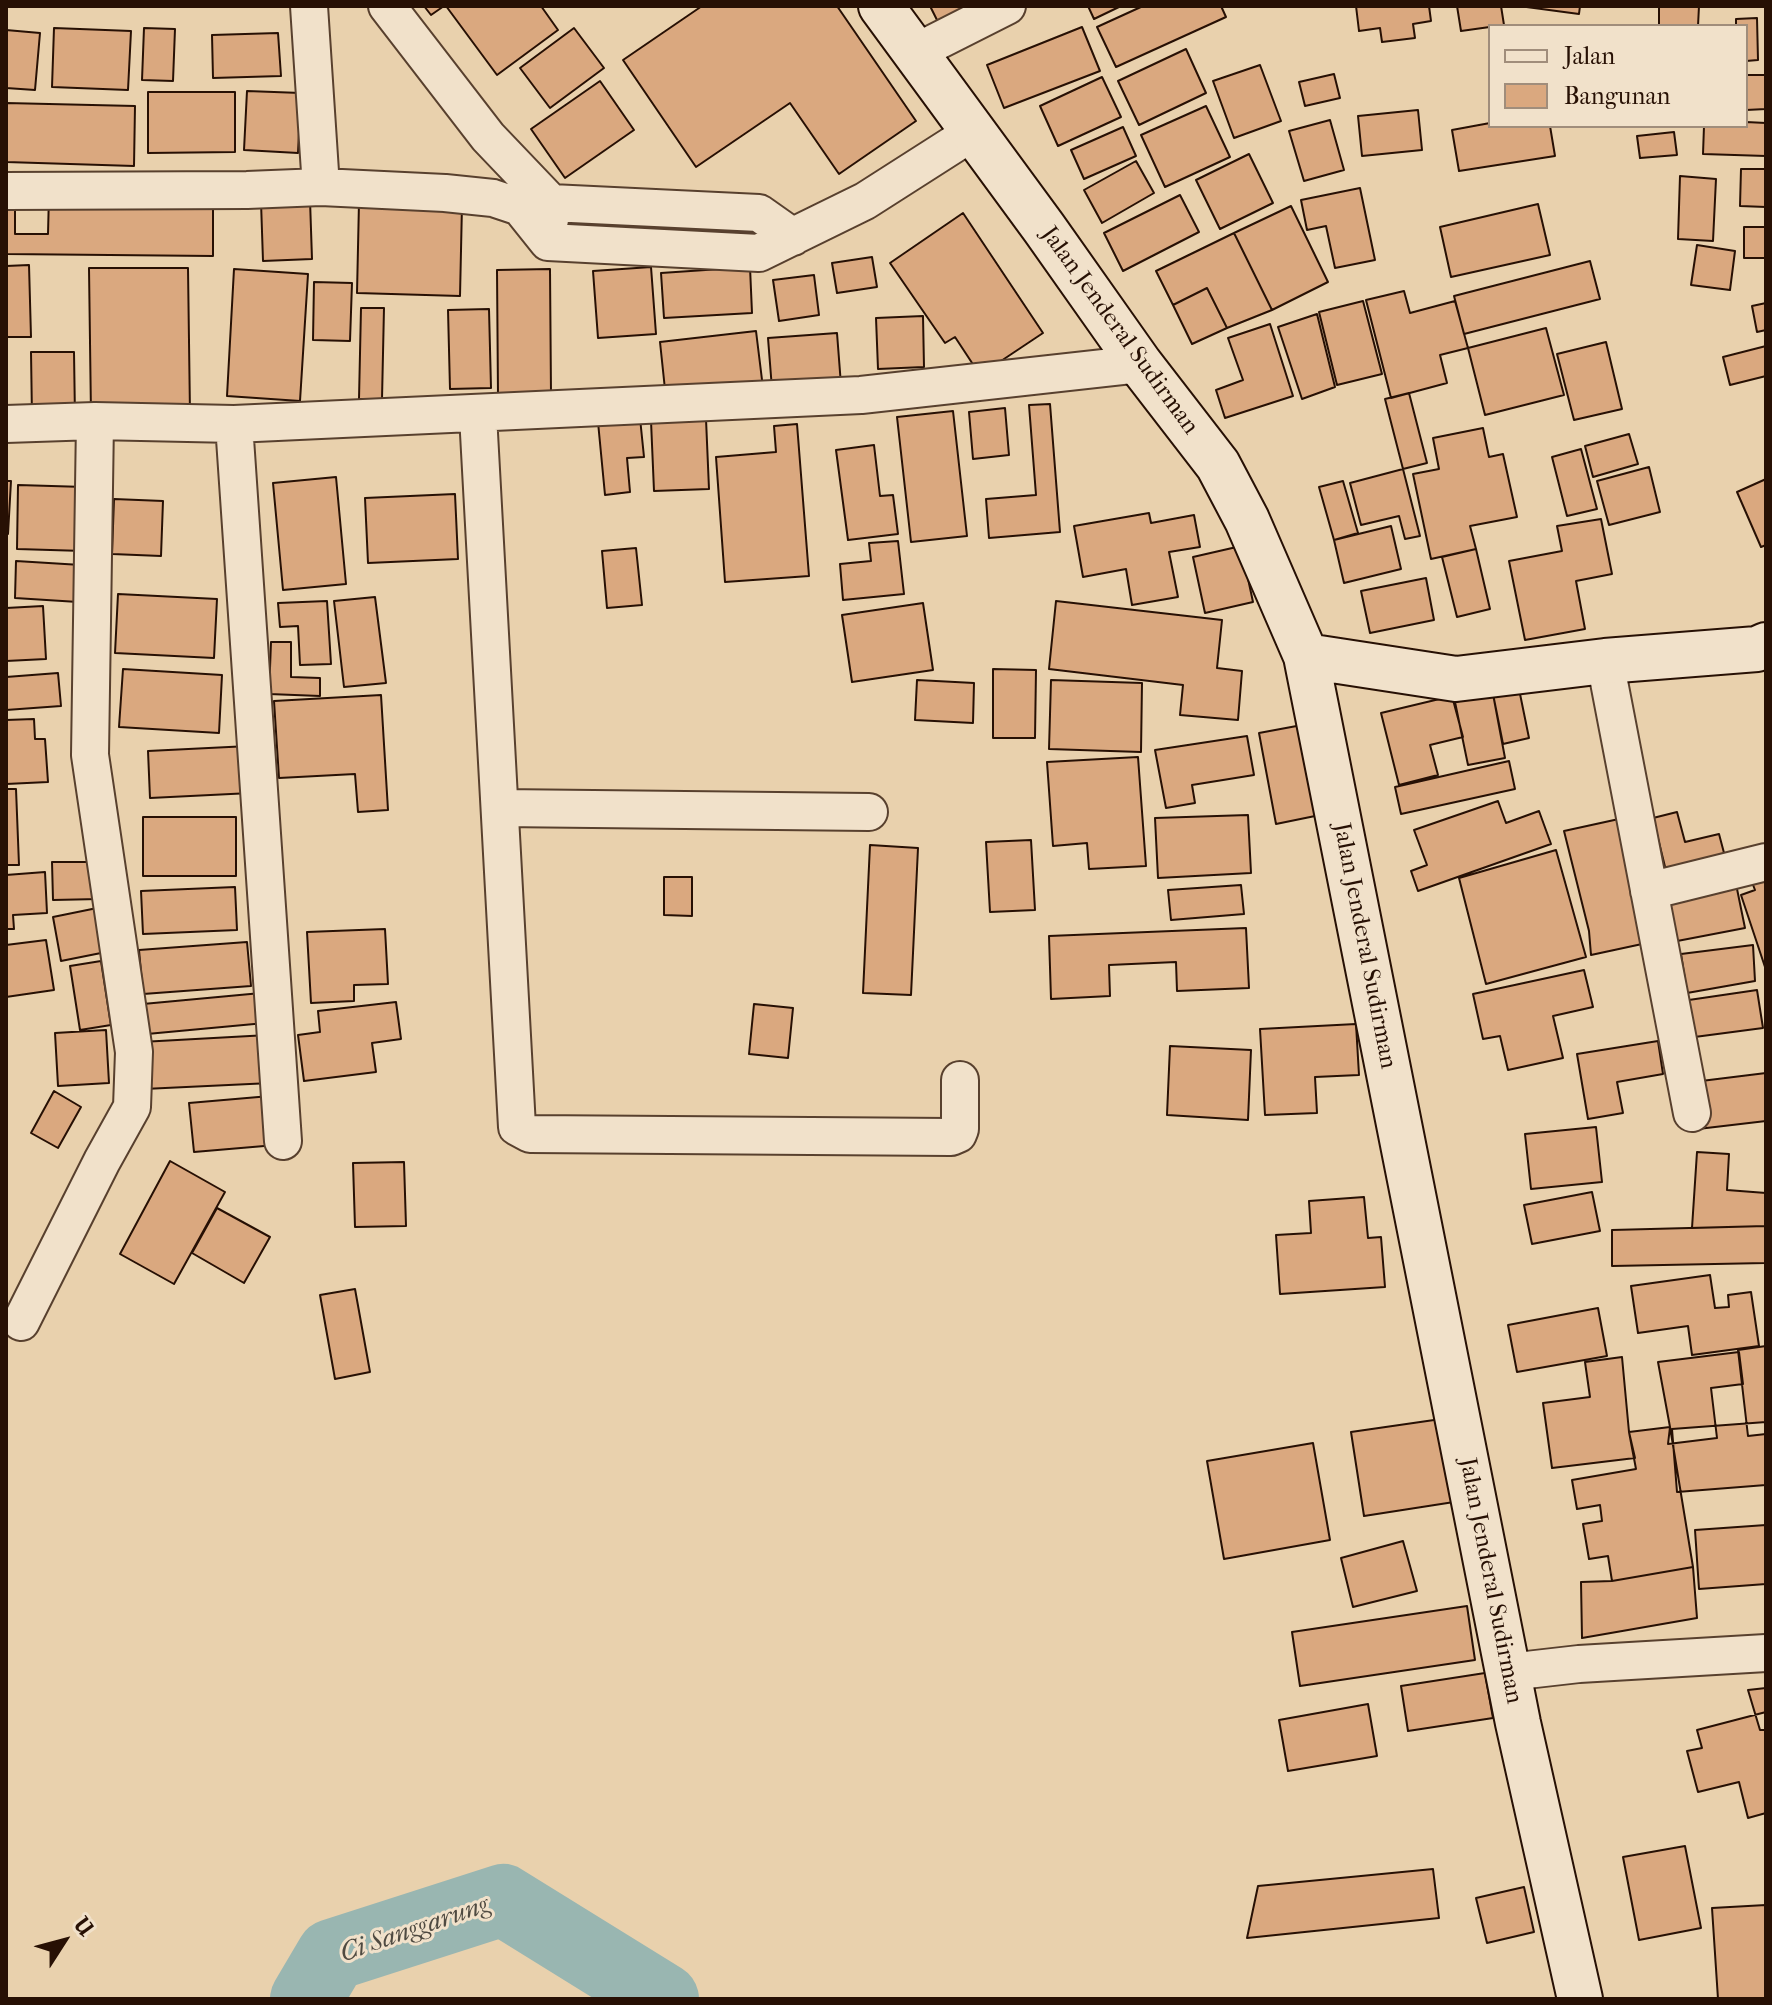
<!DOCTYPE html>
<html>
<head>
<meta charset="utf-8">
<style>
	body { margin:0 }
	#map { position:relative; width:1772px; height:2005px; overflow:hidden; background:#e9d1ad; font-family:"IM FELL French Canon",serif }
	canvas { display:block }
	.frame { position:absolute; inset:0; border:8px solid #271004; pointer-events:none }
	.legend { position:absolute; left:1488px; top:24px; width:260px; height:104px; box-sizing:border-box; background:#f1e1ca; border:2px solid #a08d7b; margin:0; padding:10px 14px; list-style:none; font-size:24px; color:#271004 }
	.legend li { display:flex; align-items:center; gap:16px; height:40px }
	.legend b { width:40px; border:2px solid #a08d7b }
	.north { position:absolute; left:24px; top:1901px; width:80px; height:80px; -webkit-text-stroke:6px #f1e1ca; paint-order:stroke; rotate:54deg; font-size:22px; font-weight:700; line-height:32px; text-align:center; color:#271004 }
	.north::after { content:''; display:block; margin:auto; width:28px; height:36px; background:#271004; clip-path:polygon(50% 0,100% 100%,50% 72%,0 100%) }
</style>
</head>
<body>
<div id="map">
<canvas width="1772" height="2005"></canvas>
<div class="frame"></div>
<ul class="legend">
<li><b style="height:10px;background:#f1e1ca"></b>Jalan</li>
<li><b style="height:22px;background:#daa87f"></b>Bangunan</li>
</ul>
<div class="north">U</div>
</div>
<script>
const ctx = document.querySelector('canvas').getContext('2d');
ctx.lineJoin = 'round';
function trace(path, color, width, dash) { ctx.strokeStyle = color; ctx.lineWidth = width; ctx.lineCap = dash ? 'butt' : 'round'; ctx.setLineDash(dash || []); ctx.stroke(path); }
function fillPath(path, color) { ctx.fillStyle = color; ctx.fill(path, 'evenodd'); }
function drawText(font, color, halo, rows, align = 'center') {
  ctx.font = font + ' "IM FELL French Canon",serif'; ctx.lineWidth = 6; ctx.setLineDash([]); ctx.textBaseline = 'middle'; ctx.strokeStyle = halo; ctx.fillStyle = color; for (const [text, x, y, turn = 0] of rows) {
    ctx.save(); ctx.translate(x, y); ctx.rotate((+turn || 0) * Math.PI / 180); ctx.textAlign = isNaN(turn) ? turn : align; if (halo) ctx.strokeText(text, 0, 0); ctx.fillText(text, 0, 0); ctx.restore();
  }
}
trace(new Path2D(`
	M 306,1999 L 332,1955 L 503,1900 L 663,1999`), '#99b6b1', 72);
const building = new Path2D(`
	M 424,6 L 444,6 L 431,15 Z
	M 446,6 L 541,6 L 558,30 L 497,75 Z
	M 702,6 L 837,6 L 916,121 L 839,174 L 790,103 L 696,167 L 623,60 Z
	M 930,6 L 977,6 L 939,24 Z
	M 1088,6 L 1121,6 L 1094,19 Z
	M 1143,6 L 1221,6 L 1226,17 L 1116,67 L 1097,27 Z
	M 1356,6 L 1429,6 L 1431,21 L 1413,24 L 1415,38 L 1382,42 L 1380,28 L 1359,31 Z
	M 1457,6 L 1501,6 L 1504,25 L 1461,31 Z
	M 1519,6 L 1580,6 L 1579,14 Z
	M 1659,6 L 1699,6 L 1698,26 L 1659,26 Z
	M 1757,18 L 1758,60 L 1746,61 L 1746,26 L 1736,26 L 1736,19 Z
	M 1082,27 L 1100,71 L 1004,108 L 987,65 Z
	M 54,28 L 131,31 L 128,90 L 52,87 Z
	M 144,28 L 175,29 L 173,81 L 142,80 Z
	M 574,28 L 604,68 L 550,108 L 520,68 Z
	M 6,30 L 40,33 L 35,90 L 6,88 Z
	M 278,33 L 281,76 L 213,78 L 212,35 Z
	M 1186,49 L 1206,93 L 1139,125 L 1118,81 Z
	M 1260,65 L 1281,121 L 1234,138 L 1213,81 Z
	M 1334,74 L 1340,98 L 1305,106 L 1299,82 Z
	M 1746,75 L 1766,75 L 1766,109 L 1746,110 Z
	M 1102,77 L 1121,117 L 1058,146 L 1040,106 Z
	M 600,81 L 634,130 L 565,178 L 531,129 Z
	M 247,91 L 301,93 L 298,153 L 244,150 Z
	M 148,92 L 235,92 L 235,152 L 148,153 Z
	M 6,103 L 135,106 L 134,166 L 6,162 Z
	M 1206,106 L 1230,157 L 1165,187 L 1141,135 Z
	M 1418,110 L 1422,150 L 1362,156 L 1358,116 Z
	M 1330,120 L 1344,170 L 1304,181 L 1289,131 Z
	M 1746,122 L 1766,123 L 1766,156 L 1703,154 L 1704,126 L 1746,126 Z
	M 1490,123 L 1490,126 L 1550,126 L 1555,156 L 1459,171 L 1452,130 Z
	M 1123,127 L 1136,156 L 1084,179 L 1071,150 Z
	M 1674,132 L 1677,155 L 1640,158 L 1637,136 Z
	M 1249,154 L 1273,203 L 1220,229 L 1196,180 Z
	M 1136,161 L 1154,193 L 1102,223 L 1084,190 Z
	M 1741,169 L 1766,169 L 1766,207 L 1740,206 Z
	M 1680,176 L 1716,179 L 1713,241 L 1678,239 Z
	M 1360,188 L 1375,260 L 1335,268 L 1326,226 L 1307,230 L 1301,200 Z
	M 49,194 L 213,196 L 213,256 L 6,254 L 6,204 L 15,205 L 15,234 L 48,234 Z
	M 1180,195 L 1199,232 L 1123,271 L 1104,233 Z
	M 310,200 L 312,259 L 263,261 L 261,202 Z
	M 359,202 L 462,205 L 460,296 L 357,293 Z
	M 1538,204 L 1550,255 L 1451,277 L 1440,227 Z
	M 1291,206 L 1328,282 L 1272,310 L 1234,233 Z
	M 963,213 L 1043,333 L 980,375 L 955,337 L 945,343 L 890,263 Z
	M 1744,227 L 1766,227 L 1766,258 L 1744,258 Z
	M 1234,233 L 1272,310 L 1227,328 L 1207,288 L 1173,305 L 1156,271 Z
	M 1697,245 L 1735,251 L 1730,290 L 1691,285 Z
	M 872,257 L 877,287 L 837,293 L 832,263 Z
	M 1590,261 L 1600,299 L 1464,334 L 1454,296 Z
	M 29,265 L 31,337 L 6,337 L 6,266 Z
	M 651,267 L 656,334 L 598,338 L 593,271 Z
	M 750,267 L 752,313 L 664,318 L 661,273 Z
	M 89,268 L 188,268 L 190,414 L 91,415 Z
	M 234,269 L 308,274 L 300,401 L 227,396 Z
	M 550,269 L 551,395 L 498,396 L 497,270 Z
	M 814,275 L 819,315 L 779,321 L 773,280 Z
	M 314,282 L 352,283 L 350,341 L 313,340 Z
	M 1207,288 L 1227,328 L 1192,344 L 1173,305 Z
	M 1404,291 L 1410,313 L 1455,301 L 1468,348 L 1440,355 L 1447,383 L 1391,398 L 1366,300 Z
	M 1363,301 L 1382,374 L 1337,385 L 1319,312 Z
	M 1766,303 L 1766,330 L 1757,332 L 1752,306 Z
	M 361,308 L 384,308 L 382,399 L 359,399 Z
	M 489,309 L 491,388 L 450,389 L 448,310 Z
	M 1317,314 L 1335,387 L 1302,399 L 1278,327 Z
	M 923,316 L 924,367 L 878,369 L 876,318 Z
	M 1270,324 L 1293,396 L 1225,418 L 1216,390 L 1243,380 L 1228,338 Z
	M 1546,328 L 1564,395 L 1485,415 L 1468,348 Z
	M 756,331 L 763,388 L 666,399 L 660,342 Z
	M 837,333 L 841,385 L 772,389 L 768,338 Z
	M 1606,342 L 1622,409 L 1574,420 L 1557,354 Z
	M 1766,346 L 1766,376 L 1730,385 L 1723,357 Z
	M 31,352 L 74,352 L 75,418 L 32,418 Z
	M 1409,393 L 1427,463 L 1403,469 L 1385,399 Z
	M 1050,404 L 1060,532 L 989,538 L 986,499 L 1036,495 L 1029,405 Z
	M 1005,408 L 1009,455 L 973,459 L 969,412 Z
	M 953,411 L 967,536 L 911,542 L 897,417 Z
	M 640,418 L 644,457 L 627,458 L 630,492 L 605,495 L 598,422 Z
	M 706,419 L 709,489 L 654,491 L 651,421 Z
	M 797,424 L 809,576 L 725,582 L 716,457 L 776,452 L 774,426 Z
	M 1483,428 L 1489,457 L 1503,454 L 1517,517 L 1470,526 L 1476,549 L 1431,559 L 1413,474 L 1439,469 L 1433,438 Z
	M 1629,434 L 1638,464 L 1593,477 L 1585,446 Z
	M 874,445 L 880,496 L 893,495 L 898,534 L 848,540 L 836,450 Z
	M 1581,449 L 1597,509 L 1567,516 L 1552,457 Z
	M 1649,467 L 1660,512 L 1609,525 L 1597,481 Z
	M 1403,469 L 1420,536 L 1405,539 L 1399,516 L 1361,525 L 1350,483 Z
	M 336,477 L 346,584 L 283,590 L 273,483 Z
	M 1766,479 L 1766,545 L 1761,547 L 1737,492 Z
	M 6,481 L 11,481 L 8,534 L 6,534 Z
	M 1343,481 L 1358,533 L 1334,540 L 1319,487 Z
	M 18,485 L 85,487 L 84,551 L 17,549 Z
	M 455,494 L 458,559 L 368,563 L 365,498 Z
	M 114,499 L 163,501 L 161,556 L 112,554 Z
	M 1149,513 L 1151,523 L 1194,515 L 1200,547 L 1169,552 L 1178,597 L 1132,605 L 1126,569 L 1083,577 L 1074,526 Z
	M 1601,519 L 1612,574 L 1576,581 L 1585,629 L 1525,640 L 1509,561 L 1562,551 L 1557,526 Z
	M 1391,526 L 1401,569 L 1344,583 L 1334,540 Z
	M 898,541 L 904,594 L 843,600 L 840,564 L 871,561 L 869,543 Z
	M 1241,546 L 1253,602 L 1205,613 L 1193,557 Z
	M 636,548 L 642,605 L 607,608 L 602,551 Z
	M 1476,549 L 1490,609 L 1457,617 L 1442,557 Z
	M 16,561 L 81,565 L 78,602 L 15,598 Z
	M 1426,578 L 1434,620 L 1370,633 L 1361,591 Z
	M 118,594 L 217,599 L 214,658 L 115,653 Z
	M 375,597 L 386,683 L 344,687 L 334,601 Z
	M 327,601 L 331,664 L 300,665 L 298,626 L 280,627 L 278,603 Z
	M 1056,601 L 1222,620 L 1217,668 L 1242,671 L 1238,720 L 1180,715 L 1183,685 L 1049,669 Z
	M 923,603 L 933,670 L 852,682 L 842,615 Z
	M 43,606 L 46,659 L 6,661 L 6,608 Z
	M 271,642 L 291,642 L 291,677 L 320,678 L 320,696 L 269,694 Z
	M 123,669 L 222,675 L 219,733 L 119,727 Z
	M 993,669 L 1036,670 L 1035,738 L 993,738 Z
	M 58,673 L 61,706 L 6,710 L 6,677 Z
	M 917,680 L 974,683 L 973,723 L 915,720 Z
	M 1051,680 L 1142,683 L 1141,752 L 1049,749 Z
	M 1519,689 L 1529,738 L 1503,744 L 1493,694 Z
	M 1493,694 L 1505,758 L 1468,765 L 1455,702 Z
	M 381,695 L 388,810 L 358,812 L 355,774 L 279,778 L 274,701 Z
	M 1452,696 L 1463,737 L 1430,745 L 1438,775 L 1399,785 L 1381,713 Z
	M 34,719 L 35,739 L 45,739 L 48,782 L 6,784 L 6,720 Z
	M 1302,725 L 1320,815 L 1276,824 L 1259,733 Z
	M 1247,736 L 1254,775 L 1192,785 L 1195,803 L 1166,808 L 1155,750 Z
	M 249,746 L 251,793 L 150,798 L 148,751 Z
	M 1138,757 L 1146,866 L 1089,869 L 1087,843 L 1053,846 L 1047,762 Z
	M 1509,761 L 1515,789 L 1401,814 L 1395,787 Z
	M 6,789 L 16,789 L 19,865 L 6,865 Z
	M 1498,801 L 1506,823 L 1539,811 L 1551,844 L 1418,891 L 1411,871 L 1427,865 L 1414,830 Z
	M 1677,812 L 1685,842 L 1719,834 L 1728,868 L 1669,883 L 1653,818 Z
	M 1248,815 L 1251,873 L 1158,878 L 1155,818 Z
	M 143,817 L 236,817 L 236,876 L 143,876 Z
	M 1628,817 L 1656,941 L 1591,955 L 1589,931 L 1564,831 Z
	M 1031,840 L 1035,910 L 990,912 L 986,842 Z
	M 870,845 L 918,848 L 911,995 L 863,993 Z
	M 1556,850 L 1586,957 L 1486,984 L 1459,878 Z
	M 52,862 L 98,862 L 99,899 L 53,900 Z
	M 45,872 L 47,913 L 13,915 L 14,929 L 6,929 L 6,875 Z
	M 1766,872 L 1766,970 L 1741,895 L 1755,890 L 1750,877 Z
	M 664,877 L 692,877 L 692,916 L 664,915 Z
	M 1736,884 L 1745,928 L 1672,942 L 1663,897 Z
	M 1241,885 L 1244,914 L 1171,920 L 1168,890 Z
	M 235,887 L 237,930 L 143,934 L 141,891 Z
	M 102,907 L 111,951 L 61,961 L 53,917 Z
	M 1246,928 L 1249,988 L 1177,991 L 1176,962 L 1109,965 L 1110,996 L 1051,999 L 1049,936 Z
	M 385,929 L 388,984 L 354,985 L 354,1001 L 311,1003 L 307,932 Z
	M 46,940 L 54,990 L 6,997 L 6,945 Z
	M 247,942 L 251,986 L 143,994 L 139,950 Z
	M 1753,945 L 1755,981 L 1687,993 L 1681,954 Z
	M 101,961 L 111,1025 L 80,1030 L 70,966 Z
	M 1584,970 L 1593,1007 L 1553,1016 L 1563,1058 L 1508,1070 L 1500,1036 L 1483,1039 L 1473,994 Z
	M 1757,990 L 1763,1028 L 1687,1038 L 1682,1001 Z
	M 261,993 L 265,1023 L 147,1034 L 143,1004 Z
	M 396,1002 L 401,1039 L 372,1043 L 376,1072 L 304,1081 L 298,1035 L 320,1032 L 318,1011 Z
	M 754,1004 L 793,1008 L 788,1058 L 749,1054 Z
	M 1356,1024 L 1359,1075 L 1315,1077 L 1317,1113 L 1265,1115 L 1260,1029 Z
	M 106,1030 L 109,1083 L 58,1086 L 55,1033 Z
	M 268,1035 L 271,1083 L 144,1089 L 141,1042 Z
	M 1658,1041 L 1663,1074 L 1617,1082 L 1623,1113 L 1588,1119 L 1577,1054 Z
	M 1170,1046 L 1251,1050 L 1248,1120 L 1167,1115 Z
	M 1766,1073 L 1766,1121 L 1698,1129 L 1693,1082 Z
	M 54,1091 L 81,1107 L 58,1148 L 31,1133 Z
	M 270,1096 L 276,1145 L 194,1152 L 189,1103 Z
	M 1596,1127 L 1602,1182 L 1531,1189 L 1525,1134 Z
	M 1697,1152 L 1729,1154 L 1727,1190 L 1766,1193 L 1766,1226 L 1692,1228 Z
	M 170,1161 L 225,1192 L 174,1284 L 120,1254 Z
	M 404,1162 L 406,1226 L 355,1227 L 353,1163 Z
	M 1592,1192 L 1600,1231 L 1532,1244 L 1524,1205 Z
	M 1364,1197 L 1368,1238 L 1381,1237 L 1385,1287 L 1280,1294 L 1276,1235 L 1311,1233 L 1309,1201 Z
	M 217,1208 L 270,1237 L 244,1283 L 192,1253 Z
	M 1766,1226 L 1766,1263 L 1612,1266 L 1612,1230 Z
	M 1710,1275 L 1715,1308 L 1729,1307 L 1728,1295 L 1751,1292 L 1759,1346 L 1692,1355 L 1688,1326 L 1638,1333 L 1631,1286 Z
	M 355,1289 L 370,1372 L 335,1379 L 320,1295 Z
	M 1598,1308 L 1607,1356 L 1517,1372 L 1508,1325 Z
	M 1766,1346 L 1766,1434 L 1748,1436 L 1738,1350 Z
	M 1739,1352 L 1743,1384 L 1711,1388 L 1717,1438 L 1668,1444 L 1670,1427 L 1658,1362 Z
	M 1622,1357 L 1629,1432 L 1635,1458 L 1552,1468 L 1543,1403 L 1590,1397 L 1585,1362 Z
	M 1441,1419 L 1454,1502 L 1364,1516 L 1351,1432 Z
	M 1766,1422 L 1766,1485 L 1677,1492 L 1672,1429 Z
	M 1670,1427 L 1693,1567 L 1612,1581 L 1608,1556 L 1589,1559 L 1583,1524 L 1602,1521 L 1600,1505 L 1577,1509 L 1572,1480 L 1636,1469 L 1629,1432 Z
	M 1313,1443 L 1330,1540 L 1224,1559 L 1207,1461 Z
	M 1766,1525 L 1766,1584 L 1699,1589 L 1695,1530 Z
	M 1403,1541 L 1417,1591 L 1353,1607 L 1341,1558 Z
	M 1693,1567 L 1697,1618 L 1582,1638 L 1581,1582 L 1612,1581 Z
	M 1467,1606 L 1475,1660 L 1300,1686 L 1292,1632 Z
	M 1485,1673 L 1493,1718 L 1408,1731 L 1401,1686 Z
	M 1766,1688 L 1766,1730 L 1760,1730 L 1748,1690 Z
	M 1368,1704 L 1377,1756 L 1288,1771 L 1279,1720 Z
	M 1766,1712 L 1766,1813 L 1748,1818 L 1739,1782 L 1698,1792 L 1687,1751 L 1702,1748 L 1697,1730 Z
	M 1685,1846 L 1701,1928 L 1639,1940 L 1623,1857 Z
	M 1433,1869 L 1439,1918 L 1247,1938 L 1258,1886 Z
	M 1524,1887 L 1534,1932 L 1487,1943 L 1476,1898 Z
	M 1766,1905 L 1766,1999 L 1718,1999 L 1712,1908 Z`);
fillPath(building, '#daa87f');
trace(building, '#271004', 2);
const street = new Path2D(`
	M 309,6 L 321,187
	M 387,6 L 488,137 L 551,203 L 550,220
	M 916,52 L 1007,6
	M 6,191 L 247,190 L 321,187 L 445,193 L 493,198 L 520,207 L 551,203 L 759,213 L 793,237
	M 520,207 L 548,242 L 759,253 L 865,201 L 973,132
	M 478,415 L 517,1127 L 530,1134 L 951,1137 L 958,1134 L 960,1129 L 960,1080
	M 6,424 L 95,421 L 234,424 L 861,395 L 1140,364
	M 234,424 L 283,1141
	M 1605,661 L 1692,1113
	M 501,808 L 869,812
	M 1649,891 L 1766,862
	M 21,1322 L 102,1161 L 132,1107 L 134,1052 L 90,755 L 95,421
	M 1509,1672 L 1579,1664 L 1766,1653`);
const secondary = new Path2D(`
	M 881,6 L 1044,228 L 1140,364 L 1218,465 L 1247,520 L 1306,656 L 1518,1723 L 1580,1999
	M 1306,656 L 1456,679 L 1605,661 L 1757,649 L 1766,645`);
trace(street, '#58402e', 40);
trace(secondary, '#271004', 48);
trace(street, '#f1e1ca', 36);
trace(secondary, '#f1e1ca', 44);
drawText('24px', '#271004', '#f1e1ca', [
	["Jalan Jenderal Sudirman",1119,331,54],
	["Jalan Jenderal Sudirman",1364,946,79],
	["Jalan Jenderal Sudirman",1490,1581,79]
]);
drawText('italic 26px', '#4f4a41', '#f1e1ca', [
	["Ci Sanggarung",415,1930,-19]
]);
</script>
</body>
</html>
